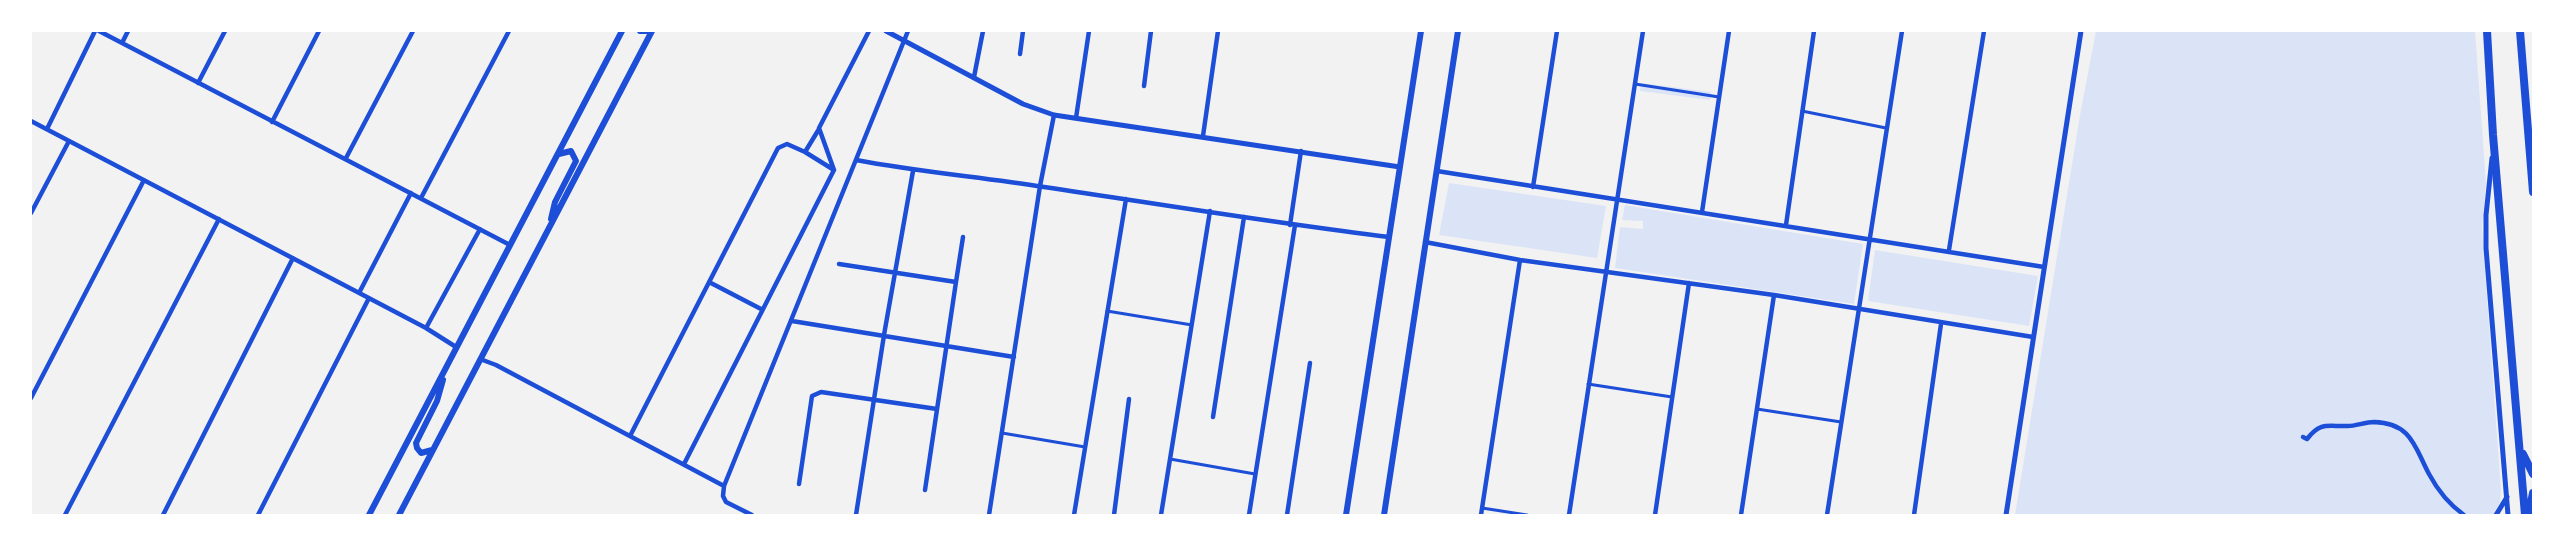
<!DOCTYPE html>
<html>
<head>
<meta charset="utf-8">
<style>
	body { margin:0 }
	#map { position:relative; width:2564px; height:546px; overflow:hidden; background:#f2f2f2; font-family:"Zilla Slab",serif }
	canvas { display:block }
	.frame { position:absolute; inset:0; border:32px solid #fff; pointer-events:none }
</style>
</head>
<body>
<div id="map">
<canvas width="2564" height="546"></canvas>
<div class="frame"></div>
</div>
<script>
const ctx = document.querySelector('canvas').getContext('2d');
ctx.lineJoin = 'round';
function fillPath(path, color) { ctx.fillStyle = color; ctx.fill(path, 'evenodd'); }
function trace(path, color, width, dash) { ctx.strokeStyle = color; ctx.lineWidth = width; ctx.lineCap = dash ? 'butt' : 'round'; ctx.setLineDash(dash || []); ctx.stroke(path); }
fillPath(new Path2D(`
	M 2096,31 L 2475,31 L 2486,183 L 2482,228 L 2501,491 L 2500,502 L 2493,515 L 2015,515 L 2080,115 Z
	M 1641,83 L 1711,92 L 1710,100 L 1640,91 Z
	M 1449,183 L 1606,206 L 1597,258 L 1439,235 Z
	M 1625,205 L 1863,244 L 1854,304 L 1615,268 L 1620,227 L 1643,229 L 1643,221 L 1622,220 Z
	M 1875,250 L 2038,276 L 2029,326 L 1868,301 Z`), '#dbe4f7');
trace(new Path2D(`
	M 1635,84 L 1719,97
	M 1802,111 L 1886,128
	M 1107,311 L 1192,325
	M 1588,384 L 1672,397
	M 1757,409 L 1841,422
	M 1002,433 L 1085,447
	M 1170,459 L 1255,474
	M 1482,508 L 1527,515`), '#1d4ed8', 3);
trace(new Path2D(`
	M 99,31 L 510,245
	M 122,43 L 128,31
	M 1020,54 L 1023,31
	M 974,77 L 983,31
	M 198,83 L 225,31
	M 1144,86 L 1151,31
	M 1076,118 L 1089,31
	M 31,121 L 426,328 L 456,347
	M 272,122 L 319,31
	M 47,129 L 95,31
	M 1203,136 L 1218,31
	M 805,152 L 834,170
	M 346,158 L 413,31
	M 856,160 C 919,172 981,177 1044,187 C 1159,204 1273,223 1389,237
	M 1437,171 L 2044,267
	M 1533,187 L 1557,31
	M 421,198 L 509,31
	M 1702,212 L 1729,31
	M 31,213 L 69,141
	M 1290,225 L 1301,151
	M 1786,225 L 1814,31
	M 1425,242 L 1520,260 L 1774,295 L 2033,337
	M 1949,250 L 1984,31
	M 839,264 L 956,282 L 963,237
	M 709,282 L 761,309
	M 359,293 L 411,193
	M 792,321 L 1014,357
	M 426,328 L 480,229
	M 480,359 L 496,365 L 724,486
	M 31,398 L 144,180
	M 1213,417 L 1244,217
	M 630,436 L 778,148 L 787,144 L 805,152 L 819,129
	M 2303,437 L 2307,439 C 2321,421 2328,427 2348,426 C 2356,426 2365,422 2374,422 C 2412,423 2415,448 2429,474 C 2437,489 2450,505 2464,515
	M 684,464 L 834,170 L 819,128 L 869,31
	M 799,484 L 812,396 L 821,392 L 937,409
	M 925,490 L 956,282
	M 65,515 L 219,219
	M 163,515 L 293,258
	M 258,515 L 369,298
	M 752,515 L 726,502 L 723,496 L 724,486 L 908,31
	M 856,515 L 884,335 L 913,171
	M 989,515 L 1040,186 L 1054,115
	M 1074,515 L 1126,199
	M 1114,515 L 1129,399
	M 1161,515 L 1210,211
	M 1249,515 L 1295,225
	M 1287,515 L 1310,363
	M 1481,515 L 1520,260
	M 1569,515 L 1643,31
	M 1655,515 L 1689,283
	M 1741,515 L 1774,295
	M 1827,515 L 1902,31
	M 1914,515 L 1941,324`), '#1d4ed8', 4.5);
trace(new Path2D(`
	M 886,31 L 1023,104 L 1054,115 L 1400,167
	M 2492,158 L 2486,215 L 2486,248 L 2508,515
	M 2006,515 L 2081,31
	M 2496,515 L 2507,497`), '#1d4ed8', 5);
trace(new Path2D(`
	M 640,31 L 649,31
	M 551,219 L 555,202 L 576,161 L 571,151 L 559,154
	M 432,450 L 421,453 L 417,448 L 416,443 L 437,401 L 443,380
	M 369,515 L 622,31
	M 399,515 L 652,31
	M 1346,515 L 1421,31
	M 1384,515 L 1458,31`), '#1d4ed8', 6);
trace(new Path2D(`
	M 2487,31 L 2493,135 L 2525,515
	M 2520,31 L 2533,192
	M 2523,454 L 2533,474
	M 2529,513 L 2533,493`), '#1d4ed8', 8);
</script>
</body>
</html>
